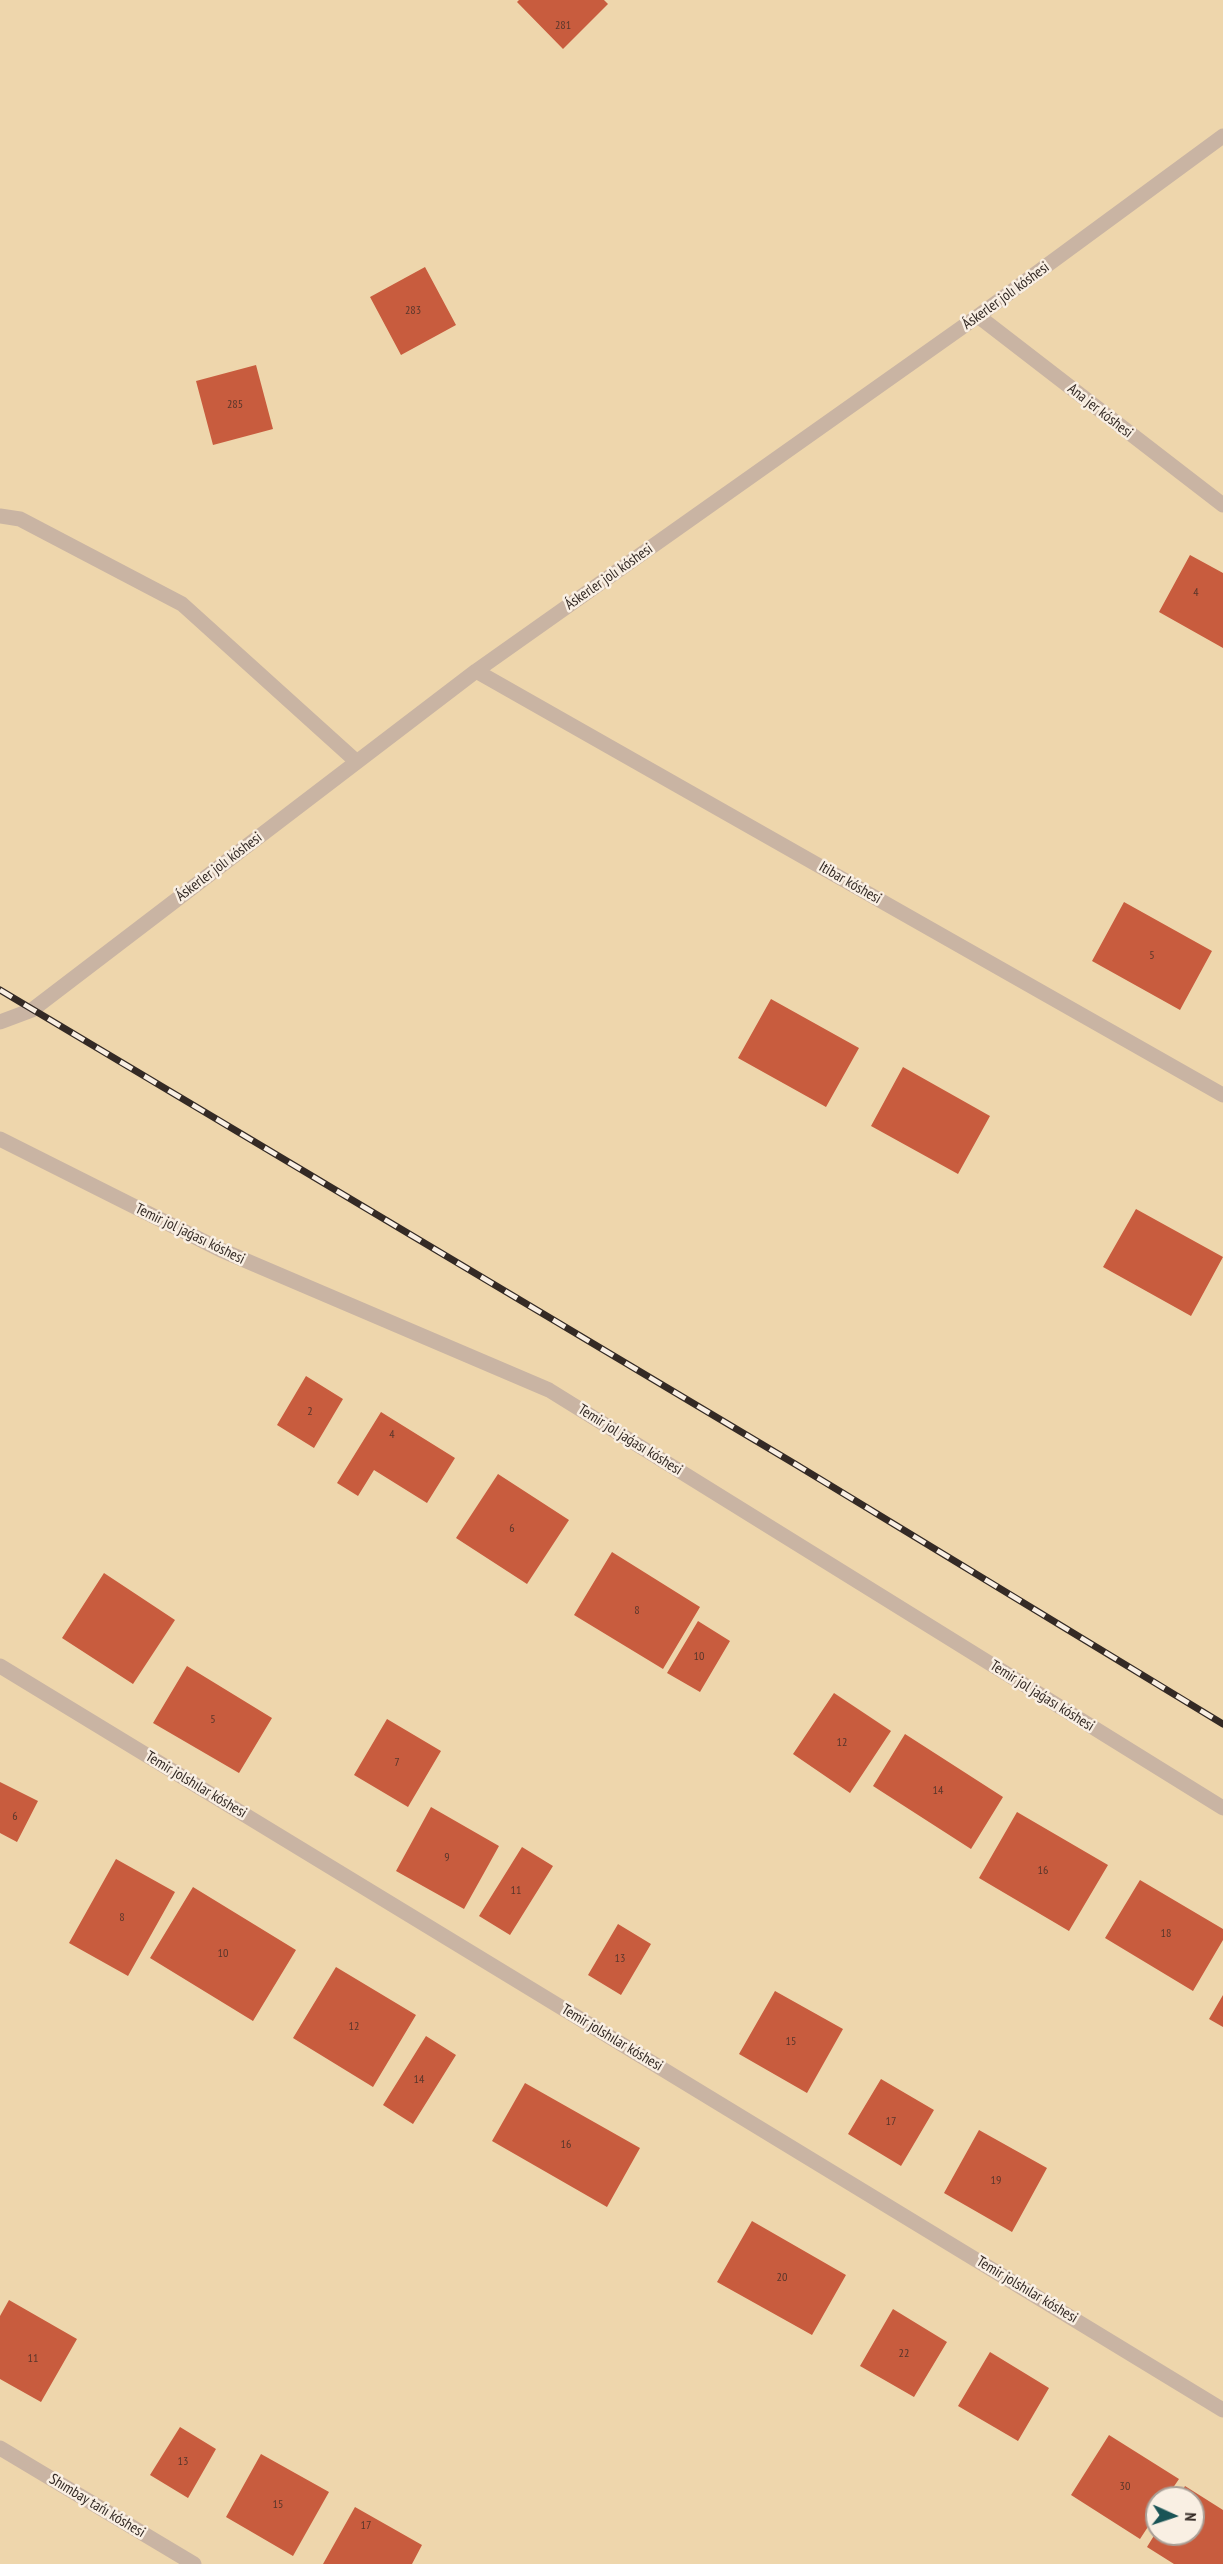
<!DOCTYPE html>
<html>
<head>
<meta charset="utf-8">
<style>
	body { margin:0 }
	#map { position:relative; width:1223px; height:2564px; overflow:hidden; background:#f1e4d7; font-family:"PT Sans Narrow",sans-serif }
	canvas { display:block }
	.north { position:absolute; left:1145px; top:2486px; width:60px; height:60px; box-sizing:border-box; background:#f9efe3; border:2px solid #aaa097; border-radius:50%; rotate:93deg; font-size:16px; font-weight:700; line-height:24px; text-align:center; color:#342a25 }
	.north::after { content:''; display:block; margin:auto; width:21px; height:27px; background:#1a5456; clip-path:polygon(50% 0,100% 100%,50% 72%,0 100%) }
</style>
</head>
<body>
<div id="map">
<canvas width="1223" height="2564"></canvas>
<div class="north">N</div>
</div>
<script>
const ctx = document.querySelector('canvas').getContext('2d');
ctx.lineJoin = 'round';
function fillPath(path, color) { ctx.fillStyle = color; ctx.fill(path, 'evenodd'); }
function trace(path, color, width, dash) { ctx.strokeStyle = color; ctx.lineWidth = width; ctx.lineCap = dash ? 'butt' : 'round'; ctx.setLineDash(dash || []); ctx.stroke(path); }
function drawText(font, color, halo, rows, align = 'center') {
  ctx.font = font + ' "PT Sans Narrow",sans-serif'; ctx.lineWidth = 5; ctx.setLineDash([]); ctx.textBaseline = 'middle'; ctx.strokeStyle = halo; ctx.fillStyle = color; for (const [text, x, y, turn = 0] of rows) {
    ctx.save(); ctx.translate(x, y); ctx.rotate((+turn || 0) * Math.PI / 180); ctx.textAlign = isNaN(turn) ? turn : align; if (halo) ctx.strokeText(text, 0, 0); ctx.fillText(text, 0, 0); ctx.restore();
  }
}
fillPath(new Path2D(`
	M 0,0 L 1223,0 L 1223,2564 L 0,2564 L 0,990 L 432,1247 L 0,988 ZM 1157,2498 L 1193,2498 L 1193,2534 L 1157,2534 Z`), '#eed6ac');
fillPath(new Path2D(`
	M 519,0 L 604,0 L 608,4 L 563,49 L 517,2 Z
	M 425,267 L 456,325 L 401,355 L 370,297 Z
	M 256,365 L 273,429 L 213,445 L 196,381 Z
	M 1190,555 L 1223,573 L 1223,648 L 1159,612 Z
	M 1124,902 L 1212,951 L 1180,1010 L 1092,961 Z
	M 771,999 L 859,1048 L 826,1107 L 738,1058 Z
	M 903,1067 L 990,1116 L 958,1174 L 871,1126 Z
	M 1136,1209 L 1223,1257 L 1191,1316 L 1103,1267 Z
	M 306,1376 L 343,1399 L 314,1448 L 277,1425 Z
	M 381,1412 L 455,1458 L 427,1503 L 374,1470 L 358,1496 L 337,1483 Z
	M 498,1474 L 569,1520 L 527,1584 L 456,1538 Z
	M 612,1552 L 700,1607 L 663,1669 L 574,1615 Z
	M 104,1573 L 175,1620 L 133,1684 L 62,1638 Z
	M 698,1621 L 730,1641 L 700,1692 L 667,1673 Z
	M 187,1666 L 272,1718 L 239,1773 L 153,1723 Z
	M 834,1693 L 891,1731 L 850,1793 L 793,1754 Z
	M 387,1719 L 441,1751 L 408,1807 L 354,1775 Z
	M 905,1734 L 1003,1797 L 971,1849 L 873,1786 Z
	M 0,1782 L 38,1801 L 17,1842 L 0,1833 Z
	M 431,1807 L 499,1846 L 464,1909 L 396,1871 Z
	M 1017,1812 L 1108,1865 L 1069,1931 L 979,1878 Z
	M 522,1847 L 553,1866 L 510,1935 L 479,1916 Z
	M 116,1859 L 175,1892 L 128,1976 L 69,1943 Z
	M 1140,1880 L 1223,1929 L 1223,1940 L 1193,1991 L 1105,1938 Z
	M 193,1887 L 296,1950 L 253,2021 L 150,1958 Z
	M 618,1924 L 651,1944 L 621,1995 L 588,1975 Z
	M 336,1967 L 416,2015 L 373,2087 L 293,2038 Z
	M 775,1991 L 843,2029 L 807,2093 L 739,2054 Z
	M 1223,1995 L 1223,2027 L 1209,2019 Z
	M 426,2036 L 456,2055 L 413,2124 L 383,2105 Z
	M 881,2079 L 934,2110 L 901,2166 L 848,2134 Z
	M 525,2083 L 640,2148 L 607,2207 L 492,2141 Z
	M 979,2130 L 1047,2168 L 1012,2232 L 944,2193 Z
	M 752,2221 L 846,2275 L 812,2335 L 717,2282 Z
	M 9,2300 L 77,2339 L 41,2402 L 0,2379 L 0,2316 Z
	M 893,2309 L 947,2342 L 914,2397 L 860,2366 Z
	M 990,2352 L 1049,2388 L 1018,2441 L 958,2406 Z
	M 180,2427 L 216,2449 L 188,2498 L 150,2475 Z
	M 1109,2435 L 1179,2479 L 1166,2498 L 1157,2498 L 1157,2513 L 1140,2539 L 1071,2495 Z
	M 261,2454 L 329,2492 L 293,2556 L 226,2517 Z
	M 1185,2486 L 1223,2510 L 1223,2564 L 1174,2564 L 1147,2547 L 1155,2534 L 1193,2534 L 1193,2498 L 1178,2498 Z
	M 355,2507 L 422,2545 L 412,2564 L 323,2564 Z`), '#c85c3e');
trace(new Path2D(`
	M 978,316 L 1223,505
	M 0,516 L 20,519 L 182,604 L 357,762
	M 476,671 L 1223,1095
	M 0,1022 L 32,1010 L 476,671 L 978,316 L 1223,136
	M 0,1139 L 221,1250 L 549,1390 L 1223,1808
	M 0,1666 L 1223,2410
	M 0,2448 L 194,2564`), '#c9b4a3', 15);
const rail = new Path2D(`
	M 0,990 L 795,1464 L 1223,1724`);
trace(rail, '#342a25', 7);
trace(rail, '#f9efe3', 4.5, [14]);
drawText('12px', '#59362b', null, [
	["281",563,26],
	["283",413,311],
	["285",235,405],
	["4",1196,593],
	["5",1152,956],
	["2",310,1412],
	["4",392,1435],
	["6",512,1529],
	["8",637,1611],
	["10",699,1657],
	["5",213,1720],
	["12",842,1743],
	["7",397,1763],
	["14",938,1791],
	["6",15,1817],
	["9",447,1858],
	["16",1043,1871],
	["11",516,1891],
	["8",122,1918],
	["18",1166,1934],
	["10",223,1954],
	["13",620,1959],
	["12",354,2027],
	["15",791,2042],
	["14",419,2080],
	["17",891,2122],
	["16",566,2145],
	["19",996,2181],
	["20",782,2278],
	["22",904,2354],
	["11",33,2359],
	["13",183,2462],
	["30",1125,2487],
	["15",278,2505],
	["17",366,2526]
]);
drawText('15px', '#342a25', '#f9efe3', [
	["Áskerler jolı kóshesi",1006,296,-36],
	["Ana jer kóshesi",1100,411,38],
	["Áskerler jolı kóshesi",609,577,-35],
	["Áskerler jolı kóshesi",219,867,-37],
	["Itibar kóshesi",850,883,30],
	["Temir jol jaǵası kóshesi",190,1234,26],
	["Temir jol jaǵası kóshesi",630,1440,32],
	["Temir jol jaǵası kóshesi",1042,1696,32],
	["Temir jolshılar kóshesi",196,1785,31],
	["Temir jolshılar kóshesi",612,2038,31],
	["Temir jolshılar kóshesi",1027,2290,31],
	["Shımbay tańı kóshesi",97,2506,31]
]);
</script>
</body>
</html>
